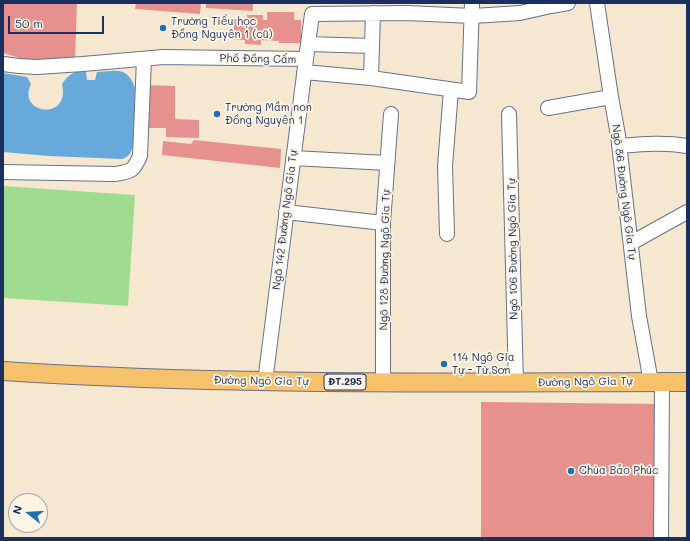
<!DOCTYPE html>
<html>
<head>
<meta charset="utf-8">
<style>
	body { margin:0 }
	#map { position:relative; width:690px; height:541px; overflow:hidden; background:#f6e8d0; font-family:Mali,sans-serif }
	canvas { display:block }
	.frame { position:absolute; inset:0; border:4px solid #1b2f5e; pointer-events:none }
	.north { position:absolute; left:8px; top:493px; width:40px; height:40px; box-sizing:border-box; background:#fcf5e5; border:1px solid #a2a6af; border-radius:50%; rotate:287deg; font-size:11px; font-weight:700; line-height:16px; text-align:center; color:#1b2f5e }
	.north::after { content:''; display:block; margin:auto; width:14px; height:18px; background:#1f6fb2; clip-path:polygon(50% 0,100% 100%,50% 72%,0 100%) }
	.scale { position:absolute; left:8px; top:16px; width:96px; height:18px; box-sizing:border-box; border:2px solid #1b2f5e; border-top:0; padding-left:5px; font-size:12px; line-height:14px; white-space:nowrap; color:#1b2f5e; -webkit-text-stroke:3px #fcf5e5; paint-order:stroke }
</style>
</head>
<body>
<div id="map">
<canvas width="690" height="541"></canvas>
<div class="frame"></div>
<div class="north">N</div>
<div class="scale">50 m</div>
</div>
<script>
const ctx = document.querySelector('canvas').getContext('2d');
ctx.lineJoin = 'round';
function fillPath(path, color) { ctx.fillStyle = color; ctx.fill(path, 'evenodd'); }
function trace(path, color, width, dash) { ctx.strokeStyle = color; ctx.lineWidth = width; ctx.lineCap = dash ? 'butt' : 'round'; ctx.setLineDash(dash || []); ctx.stroke(path); }
function drawText(font, color, halo, rows, align = 'center') {
  ctx.font = font + ' Mali,sans-serif'; ctx.lineWidth = 3.5; ctx.setLineDash([]); ctx.textBaseline = 'middle'; ctx.strokeStyle = halo; ctx.fillStyle = color; for (const [text, x, y, turn = 0] of rows) {
    ctx.save(); ctx.translate(x, y); ctx.rotate((+turn || 0) * Math.PI / 180); ctx.textAlign = isNaN(turn) ? turn : align; if (halo) ctx.strokeText(text, 0, 0); ctx.fillText(text, 0, 0); ctx.restore();
  }
}
fillPath(new Path2D(`
	M 3,186 L 135,195 L 128,306 L 3,298 Z`), '#a0dc90');
fillPath(new Path2D(`
	M 79,71 L 86,72 L 87,80 L 95,80 L 97,72 C 117,71 127,66 135,88 L 133,146 C 131,153 129,157 122,159 L 49,156 L 3,152 L 3,73 L 27,77 L 31,84 C 16,114 71,122 62,84 C 67,77 71,73 79,71 Z`), '#67a9db');
fillPath(new Path2D(`
	M 3,3 L 77,3 L 75,60 L 34,60 L 23,59 L 3,53 Z
	M 136,3 L 201,3 L 200,14 L 135,9 Z
	M 206,3 L 253,3 L 253,11 L 206,8 Z
	M 267,12 L 294,12 L 294,20 L 301,20 L 301,43 L 279,43 L 279,41 L 261,40 L 261,45 L 245,44 L 245,40 L 234,40 L 234,19 L 247,19 L 247,15 L 263,15 L 263,20 L 267,20 Z
	M 144,85 L 175,86 L 175,119 L 199,120 L 199,138 L 166,137 L 166,128 L 144,128 Z
	M 194,140 L 281,149 L 280,168 L 162,155 L 163,141 L 191,144 Z
	M 481,402 L 661,404 L 660,538 L 481,538 Z`), '#e7918e');
const minor = new Path2D(`
	M 597,3 L 611,97 L 618,135 L 639,316 L 651,382
	M 308,44 L 372,46
	M 3,64 L 19,66 L 37,67 L 83,64 L 163,57 L 306,59 L 312,14 L 407,13 L 472,16 L 489,15 L 520,13 L 551,6 L 568,3
	M 304,72 L 371,78 L 469,92 L 472,3
	M 371,78 L 373,13
	M 548,108 L 611,97
	M 509,114 L 516,383
	M 619,146 C 643,144 664,142 687,146
	M 293,158 L 387,163
	M 3,172 L 115,174 C 131,171 133,172 140,156 L 144,59
	M 286,212 L 383,223
	M 447,234 L 445,166 L 451,90
	M 631,243 L 687,212
	M 265,382 L 306,59
	M 383,382 L 383,223 L 391,114
	M 661,538 L 662,382`);
const major = new Path2D(`
	M 3,371 C 231,386 459,382 687,382`);
trace(minor, '#687086', 16);
trace(major, '#687086', 20);
trace(minor, '#fff', 14);
trace(major, '#f5c16b', 18);
for (const [x, y, r, color] of [
	[163,28,4,"#1f6fb2"],
	[217,114,4,"#1f6fb2"],
	[444,364,4,"#1f6fb2"],
	[571,471,4,"#1f6fb2"]
]) { const dot = new Path2D(); dot.arc(x, y, r, 0, 2 * Math.PI); ctx.fillStyle = color; ctx.fill(dot); trace(dot, '#fcf5e5', 1.5); }
for (const [x, y, w] of [
	[345,382,42]
]) { const box = new Path2D(); box.roundRect(x - w / 2, y - 8, w, 16, 3); ctx.fillStyle = '#fcf5e5'; ctx.fill(box); trace(box, '#1b2f5e', 1); }
drawText('bold 10px', '#1b2f5e', null, [
	["ĐT.295",345,382]
]);
drawText('11px', '#1b2f5e', '#fcf5e5', [
	["Trường Tiểu học",171,22],
	["Đồng Nguyên 1 (cũ)",171,35],
	["Trường Mầm non",225,108],
	["Đồng Nguyên 1",225,121],
	["114 Ngô Gia",452,358],
	["Tự - Từ Sơn",452,371],
	["Chùa Bảo Phúc",579,471]
], 'left');
drawText('11px', '#1b2f5e', '#fcf5e5', [
	["Phố Đồng Cẩm",258,59,1],
	["Ngõ 86 Đường Ngô Gia Tự",624,192,83],
	["Ngõ 142 Đường Ngô Gia Tự",285,220,-83],
	["Ngõ 106 Đường Ngô Gia Tự",513,249,-91],
	["Ngõ 128 Đường Ngô Gia Tự",385,260,-89],
	["Đường Ngô Gia Tự",261,381,1],
	["Đường Ngô Gia Tự",585,382,-1]
]);
</script>
</body>
</html>
